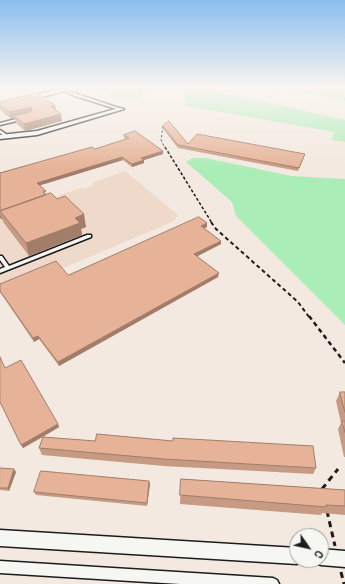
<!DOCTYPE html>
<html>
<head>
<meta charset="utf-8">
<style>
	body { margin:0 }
	#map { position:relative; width:345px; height:584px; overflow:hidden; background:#f3e9e0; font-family:Pangolin,sans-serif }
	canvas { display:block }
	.north { position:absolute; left:289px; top:528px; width:40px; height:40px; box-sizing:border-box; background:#f6f6f2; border:1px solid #9f9f9c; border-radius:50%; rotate:124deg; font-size:11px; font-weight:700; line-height:16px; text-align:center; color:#1c1c1c }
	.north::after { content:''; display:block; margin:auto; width:14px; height:18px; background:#1c1c1c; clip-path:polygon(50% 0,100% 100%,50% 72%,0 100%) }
</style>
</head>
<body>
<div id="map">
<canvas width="345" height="584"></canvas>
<div class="north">С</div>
</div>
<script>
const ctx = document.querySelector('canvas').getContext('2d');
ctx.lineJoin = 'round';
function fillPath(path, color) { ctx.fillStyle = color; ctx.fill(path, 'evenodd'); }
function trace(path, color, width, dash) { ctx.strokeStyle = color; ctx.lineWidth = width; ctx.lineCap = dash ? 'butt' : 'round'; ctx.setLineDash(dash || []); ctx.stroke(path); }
fillPath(new Path2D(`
	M 125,171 L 178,215 L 174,221 L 0,295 L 0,210 L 54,197 L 81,188 L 84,189 L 94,185 L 92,183 Z`), '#efd9ca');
fillPath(new Path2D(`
	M 88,88 L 145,88 L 142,96 C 121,106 108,92 88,88 Z
	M 183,88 L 203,88 L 345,120 L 345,142 L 332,140 L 334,132 L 186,106 Z
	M 277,88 L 345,88 L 345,101 Z
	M 192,158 L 206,158 L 291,176 L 345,179 L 345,325 L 236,216 L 232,202 L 186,162 Z`), '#abedb7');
const service = new Path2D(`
	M 58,88 L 60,88 L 77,94 L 122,109 L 120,110 L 75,96 Z
	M 20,118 L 22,119 L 21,120 L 0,125 L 0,123 Z
	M 0,130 L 6,134 L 6,136 L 4,136 L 0,133 Z
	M 87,235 L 91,235 L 91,237 L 0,273 L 0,269 L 5,267 L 0,260 L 0,256 L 2,256 L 9,266 Z`);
const pedestrian = new Path2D(`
	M 0,561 L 273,578 L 277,580 L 279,584 L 180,584 L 0,573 Z`);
const minor = new Path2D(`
	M 63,88 L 66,90 L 65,91 L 0,108 L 0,104 Z
	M 119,108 L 124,109 L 37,135 L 0,139 L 0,135 L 37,131 Z
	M 0,530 L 297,548 L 297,560 L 303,560 L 297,564 L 0,546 Z
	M 321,549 L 345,551 L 345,567 L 321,565 L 315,563 L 314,560 L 321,560 Z`);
trace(service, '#1c1c1c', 3);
trace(pedestrian, '#1c1c1c', 3);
trace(minor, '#1c1c1c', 3);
trace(new Path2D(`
	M 163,126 L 161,140 L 165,148`), '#1c1c1c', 1, [2.5, 2]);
trace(new Path2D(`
	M 165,147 L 212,223`), '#1c1c1c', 1.5, [3, 2]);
trace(new Path2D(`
	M 211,222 L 216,229 L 298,302 L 309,317`), '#1c1c1c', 2, [4, 3]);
trace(new Path2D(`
	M 309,316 L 345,363`), '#1c1c1c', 2.5, [4.5, 3.5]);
trace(new Path2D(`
	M 322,489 L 338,469
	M 327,511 L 335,546
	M 341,572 L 344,584`), '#1c1c1c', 3, [6, 4.5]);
fillPath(service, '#f6f6f2');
fillPath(pedestrian, '#f6f6f2');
fillPath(minor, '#f6f6f2');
fillPath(new Path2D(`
	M 0,102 L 55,105 L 56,111 L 62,121 L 25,131 L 16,123 L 15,118 L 11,119 L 0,110 Z
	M 163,126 L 188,144 L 304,157 L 298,171 L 178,148 L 163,129 Z
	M 124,135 L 163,151 L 163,154 L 144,160 L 144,163 L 132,167 L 123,160 L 40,185 L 46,194 L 86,227 L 81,229 L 82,235 L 29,256 L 4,223 L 2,219 L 1,219 L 0,218 L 0,173 L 95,149 L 126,139 L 124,138 Z
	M 207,223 L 207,227 L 204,228 L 221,244 L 197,256 L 218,277 L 59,366 L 39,339 L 34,342 L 0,292 L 0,284 L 68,275 Z
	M 5,368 L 58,424 L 59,427 L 43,437 L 316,468 L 313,474 L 164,466 L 42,455 L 39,448 L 43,437 L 23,448 L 0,402 Z
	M 340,392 L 345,392 L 345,457 L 344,457 L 338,429 L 341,423 L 336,401 Z
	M 0,468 L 16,472 L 9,491 L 0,490 Z
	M 181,479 L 345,490 L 345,515 L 322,513 L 321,515 L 180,504 Z
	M 150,484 L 147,506 L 36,495 L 34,492 Z`), '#c69a83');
fillPath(new Path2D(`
	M 55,105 L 56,112 L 50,106 Z
	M 32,107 L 33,114 L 14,116 L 15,118 L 11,119 L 9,112 Z
	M 61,114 L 62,121 L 25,131 L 24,124 Z
	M 163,151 L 163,154 L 144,160 L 144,163 L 132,167 L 132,164 L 141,158 Z
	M 122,157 L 123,160 L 38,186 L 37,183 Z
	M 84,214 L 86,227 L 81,229 L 82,235 L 29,256 L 26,243 L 75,218 Z
	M 1,215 L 2,219 L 1,219 L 0,216 Z
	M 207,223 L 207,227 L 201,230 L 201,226 Z
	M 221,241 L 221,244 L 194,258 L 194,254 Z
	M 219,273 L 218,277 L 59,366 L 58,362 Z
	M 38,336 L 39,339 L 34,342 L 33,338 Z
	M 58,424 L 59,427 L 23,448 L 21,445 Z
	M 14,469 L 16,472 L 9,491 L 8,488 Z
	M 149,481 L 150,484 L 147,506 L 147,503 Z`), '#a17d6a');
const building = new Path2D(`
	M 37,93 L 55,105 L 50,106 L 61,114 L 24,124 L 14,116 L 31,112 L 32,107 L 9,112 L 0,104 L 0,102 Z
	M 169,121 L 188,144 L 197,134 L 305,154 L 299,168 L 178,145 L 163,126 Z
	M 135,131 L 163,151 L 141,158 L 144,160 L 132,164 L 122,157 L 37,183 L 46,191 L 43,192 L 46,195 L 0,211 L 0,173 L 92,147 L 95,149 L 129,138 L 124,135 Z
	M 51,193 L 57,199 L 65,196 L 84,214 L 75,218 L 80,223 L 26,243 L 0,211 Z
	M 199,217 L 207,223 L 201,226 L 221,241 L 194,254 L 219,273 L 58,362 L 38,336 L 33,338 L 0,291 L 0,284 L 56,261 L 68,275 Z
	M 0,357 L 5,368 L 21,360 L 58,424 L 21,445 L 0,402 Z
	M 340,392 L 345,392 L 345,412 Z
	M 342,421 L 345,421 L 345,432 Z
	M 97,434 L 173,441 L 173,438 L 313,446 L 316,468 L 164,459 L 39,448 L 43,437 L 95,441 Z
	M 0,468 L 14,469 L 8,488 L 0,488 Z
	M 41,471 L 149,481 L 147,503 L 34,492 Z
	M 181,479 L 345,490 L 345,506 L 326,505 L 326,507 L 180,495 Z`);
fillPath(building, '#e6b398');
trace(building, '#a17d6a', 1);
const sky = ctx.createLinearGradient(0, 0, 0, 169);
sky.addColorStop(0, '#89beee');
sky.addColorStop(0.52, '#faf5f1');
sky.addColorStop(1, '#faf5f100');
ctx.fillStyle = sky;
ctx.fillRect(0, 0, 345, 169);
</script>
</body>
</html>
